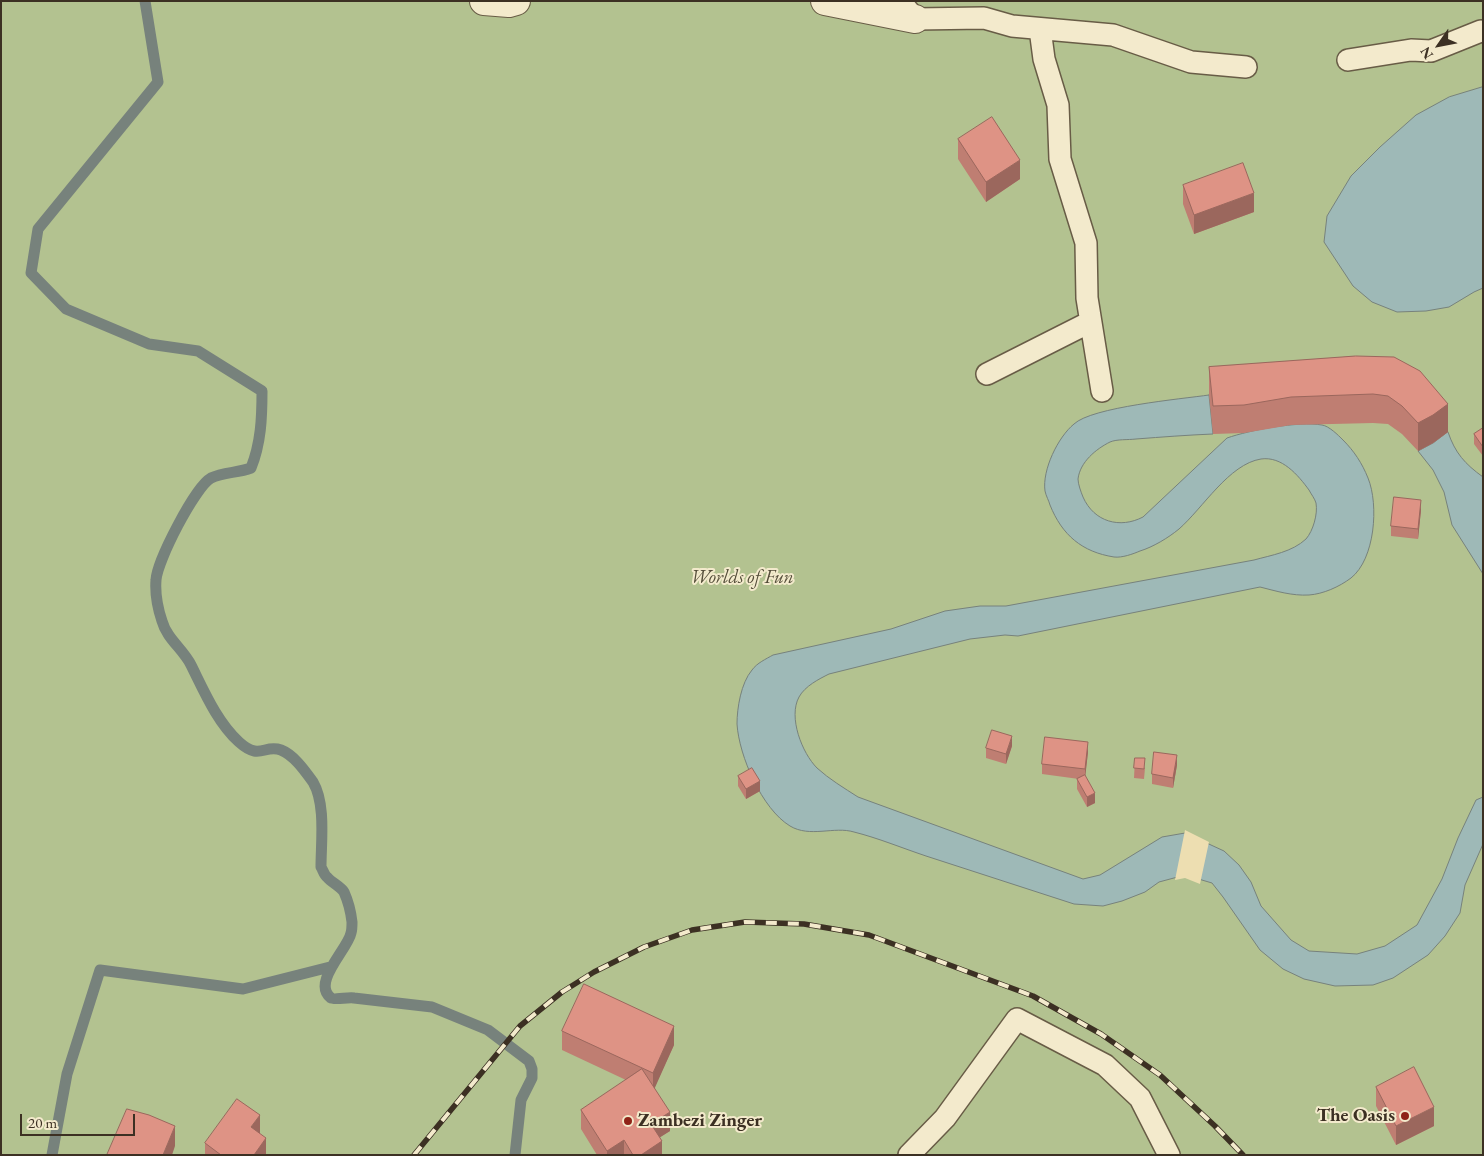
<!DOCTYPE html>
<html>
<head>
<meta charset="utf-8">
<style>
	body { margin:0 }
	#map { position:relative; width:1484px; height:1156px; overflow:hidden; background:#eddeb1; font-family:"EB Garamond",serif }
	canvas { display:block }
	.frame { position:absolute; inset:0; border:2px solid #3c3023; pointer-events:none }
	.north { position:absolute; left:1414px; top:20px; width:50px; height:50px; -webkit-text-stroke:4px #f3eacc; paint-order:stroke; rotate:237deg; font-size:14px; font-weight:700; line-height:20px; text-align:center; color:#3c3023 }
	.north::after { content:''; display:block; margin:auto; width:18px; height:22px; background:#3c3023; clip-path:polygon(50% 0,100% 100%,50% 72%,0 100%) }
	.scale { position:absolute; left:20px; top:1114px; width:115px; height:22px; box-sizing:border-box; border:2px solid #3c3023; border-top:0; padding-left:6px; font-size:15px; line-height:18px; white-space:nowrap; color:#3c3023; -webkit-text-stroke:4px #f3eacc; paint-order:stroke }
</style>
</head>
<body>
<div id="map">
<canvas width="1484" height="1156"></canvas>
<div class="frame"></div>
<div class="north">N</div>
<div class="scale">20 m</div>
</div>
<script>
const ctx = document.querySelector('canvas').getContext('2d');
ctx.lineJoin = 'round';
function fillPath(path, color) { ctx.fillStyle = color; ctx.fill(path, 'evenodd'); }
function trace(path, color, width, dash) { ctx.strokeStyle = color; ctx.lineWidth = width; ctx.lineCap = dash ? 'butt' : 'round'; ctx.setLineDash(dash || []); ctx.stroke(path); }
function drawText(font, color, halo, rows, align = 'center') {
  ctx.font = font + ' "EB Garamond",serif'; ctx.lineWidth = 4; ctx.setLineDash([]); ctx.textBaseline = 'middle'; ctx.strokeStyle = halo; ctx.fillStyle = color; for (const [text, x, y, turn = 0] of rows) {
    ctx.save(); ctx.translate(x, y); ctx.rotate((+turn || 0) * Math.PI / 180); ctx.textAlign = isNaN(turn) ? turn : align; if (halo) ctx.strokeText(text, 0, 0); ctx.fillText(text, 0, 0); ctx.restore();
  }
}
fillPath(new Path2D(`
	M 1,1 L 1483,1 L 1483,1155 L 1,1155 Z`), '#b3c290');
const water = new Path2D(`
	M 1483,87 L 1483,288 L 1474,292 L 1449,307 L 1426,311 L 1397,312 L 1372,302 L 1353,286 L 1324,242 L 1327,216 L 1351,176 L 1380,147 L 1416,115 L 1449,97 Z
	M 1209,395 L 1213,434 C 1188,435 1162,437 1136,439 C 1128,440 1117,439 1110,442 C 1096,449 1080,462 1078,479 C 1078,484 1081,492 1083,497 C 1094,522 1120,529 1143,517 L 1227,438 C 1250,430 1298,421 1322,425 C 1329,426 1338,435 1343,440 C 1354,451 1362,463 1368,478 C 1379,505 1375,559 1351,578 C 1339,587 1323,594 1309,595 C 1292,596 1276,591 1260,587 L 1018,636 L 1005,635 L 970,639 L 829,674 C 819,679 805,686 799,697 C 788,717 802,753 817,768 C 829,779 844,788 858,797 L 1083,879 L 1100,875 L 1162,837 L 1185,833 L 1224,851 L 1239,865 L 1251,882 L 1261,906 L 1291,940 L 1309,951 L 1357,954 L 1385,946 L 1417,925 L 1442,879 L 1458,838 L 1476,800 L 1483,797 L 1483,844 L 1465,885 L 1460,913 L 1445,936 L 1428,955 L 1393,978 L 1373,985 L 1335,986 L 1304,979 L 1283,969 L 1260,950 L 1223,897 L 1212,883 L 1185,875 L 1159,882 L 1145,892 L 1122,901 L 1103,906 L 1074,904 C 1025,888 975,872 926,856 C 902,848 878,838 854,832 C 834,826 810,838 790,826 C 762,809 739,756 737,724 C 737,708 741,683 752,670 C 757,663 766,659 773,655 L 891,629 L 945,611 L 980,606 L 1006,606 L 1254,560 C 1272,555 1292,552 1306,539 C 1313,531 1318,514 1316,503 C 1315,499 1311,494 1309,490 C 1298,475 1282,456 1261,459 C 1229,464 1203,508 1179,529 C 1168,538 1153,547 1140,551 C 1133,554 1122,558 1114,557 C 1082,552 1062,535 1050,505 C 1049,501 1046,496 1045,491 C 1042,470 1058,437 1074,424 C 1092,407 1181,399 1209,395 Z
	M 1448,432 C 1455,453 1465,464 1483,477 L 1483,574 L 1452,525 L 1444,492 L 1433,470 L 1418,451 L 1433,443 Z`);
fillPath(water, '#9eb9b7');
trace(water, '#77827c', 1);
fillPath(new Path2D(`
	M 1185,830 L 1209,842 L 1200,884 L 1185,878 L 1175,880 Z`), '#eddeb1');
trace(new Path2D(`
	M 145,1 L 158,82 L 38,229 L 31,273 L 66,309 L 149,344 L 198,351 L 262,391 C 262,418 261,443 251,468 C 238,473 223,472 211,478 C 195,487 157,561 156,580 C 155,593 158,609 162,621 C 167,639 183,649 191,665 C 204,691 217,722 239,742 C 260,761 264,744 281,750 C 294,755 305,771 313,782 C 326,804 321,842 321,867 C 323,870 324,875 327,877 C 332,883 340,886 344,892 C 348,901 351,913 352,922 C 352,925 352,930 351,933 C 348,949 311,983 331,998 C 334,1000 349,997 354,998 L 432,1007 L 488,1030 L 529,1061 L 532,1069 L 532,1078 L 521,1100 L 515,1155
	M 52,1155 L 67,1074 L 100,970 L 243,989 L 330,967`), '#77827c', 11);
const service = new Path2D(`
	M 900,1 L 915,19 L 984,18 L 1012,26 L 1113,35 L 1191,62 L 1246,67
	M 1040,29 L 1044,59 L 1058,105 L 1060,159 L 1086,243 L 1087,298 L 1102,391
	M 1348,60 L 1411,50 L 1431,51 L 1481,31
	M 987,374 L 1090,322
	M 909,1155 L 945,1118 L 1017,1019 L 1105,1065 L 1140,1098 L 1169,1155`);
const minor = new Path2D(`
	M 484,1 L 509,3 L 516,1
	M 825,1 L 915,19`);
trace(service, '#685c46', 24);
trace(minor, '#685c46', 30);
trace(service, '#f3eacc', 21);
trace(minor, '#f3eacc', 28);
const rail = new Path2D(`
	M 414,1155 L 520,1026 L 562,992 L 594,972 L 644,947 L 692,930 L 745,922 L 804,924 L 869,935 L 1033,996 L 1101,1034 L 1160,1075 L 1215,1126 L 1243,1155`);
trace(rail, '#3c3023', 5.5);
trace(rail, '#f3eacc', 4, [11]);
fillPath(new Path2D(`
	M 958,139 L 1020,179 L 986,202 L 958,159 Z
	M 1183,185 L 1254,212 L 1194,234 L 1183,204 Z
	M 1356,356 L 1448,432 L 1433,443 L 1418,451 L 1402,434 L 1388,424 L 1373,423 L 1291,425 L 1244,433 L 1213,434 L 1209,395 L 1209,367 Z
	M 1483,428 L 1483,456 L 1474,444 L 1474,434 Z
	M 1421,510 L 1418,539 L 1391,536 L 1391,526 Z
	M 1012,746 L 1006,764 L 986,758 L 986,748 Z
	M 1088,752 L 1085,776 L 1095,803 L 1087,807 L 1077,789 L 1077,779 L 1079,779 L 1042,774 L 1042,764 Z
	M 1135,758 L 1145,768 L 1144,779 L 1134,778 Z
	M 1177,765 L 1173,788 L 1152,784 L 1152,774 Z
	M 738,776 L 760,791 L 746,799 L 738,786 Z
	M 562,1031 L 674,1045 L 654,1088 L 670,1131 L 660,1137 L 662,1155 L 597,1155 L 581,1129 L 581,1110 L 626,1080 L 562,1050 Z
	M 1376,1087 L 1434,1126 L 1396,1145 L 1376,1106 Z
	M 260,1134 L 266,1155 L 205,1155 L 205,1143 Z`), '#bf7e72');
fillPath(new Path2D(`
	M 1020,160 L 1020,179 L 986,202 L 986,182 Z
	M 1254,193 L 1254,212 L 1194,234 L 1194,215 Z
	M 1448,404 L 1448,432 L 1433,443 L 1418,451 L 1418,423 Z
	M 1421,500 L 1421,510 L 1418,539 L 1418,529 Z
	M 1012,736 L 1012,746 L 1006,764 L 1006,754 Z
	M 1088,742 L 1088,752 L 1085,779 L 1085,769 Z
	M 1177,755 L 1177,765 L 1173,788 L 1173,778 Z
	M 760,781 L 760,791 L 746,799 L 746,789 Z
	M 1095,793 L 1095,803 L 1087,807 L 1087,797 Z
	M 674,1026 L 674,1045 L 653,1092 L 653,1073 Z
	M 1434,1107 L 1434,1126 L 1396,1145 L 1396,1126 Z
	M 670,1112 L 670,1131 L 651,1143 L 651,1124 Z
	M 260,1115 L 260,1135 L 251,1127 Z
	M 175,1126 L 175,1146 L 172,1155 L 163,1155 Z
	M 266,1138 L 266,1155 L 254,1155 Z
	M 624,1140 L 624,1155 L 607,1155 L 607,1151 Z
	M 662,1141 L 662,1155 L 641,1155 Z`), '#9b675d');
const building = new Path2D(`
	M 992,117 L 1020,160 L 986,182 L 958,139 Z
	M 1243,163 L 1254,193 L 1194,215 L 1183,185 Z
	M 1356,356 L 1394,357 L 1420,371 L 1448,404 L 1433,415 L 1418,423 L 1402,406 L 1388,396 L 1373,394 L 1291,397 L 1244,405 L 1213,406 L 1209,367 Z
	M 1483,428 L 1483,447 L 1474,434 Z
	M 1394,497 L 1421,500 L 1418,529 L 1391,526 Z
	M 992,730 L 1012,736 L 1006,754 L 986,748 Z
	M 1045,737 L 1088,742 L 1085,769 L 1042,764 Z
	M 1154,752 L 1177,755 L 1173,778 L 1152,774 Z
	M 1135,758 L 1145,758 L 1144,769 L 1134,768 Z
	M 752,768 L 760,781 L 746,789 L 738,776 Z
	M 1085,775 L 1095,793 L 1087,797 L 1077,779 Z
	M 584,984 L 674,1026 L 653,1073 L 562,1031 Z
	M 1414,1067 L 1434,1107 L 1396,1126 L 1376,1087 Z
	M 642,1069 L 670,1112 L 651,1124 L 662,1141 L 641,1155 L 633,1155 L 624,1140 L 607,1151 L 581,1110 Z
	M 237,1099 L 260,1115 L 251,1127 L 266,1138 L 254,1155 L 221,1155 L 205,1143 Z
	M 127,1109 L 149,1115 L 175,1126 L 163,1155 L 107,1155 Z`);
fillPath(building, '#de9385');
trace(building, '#9b675d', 1);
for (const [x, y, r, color] of [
	[1405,1116,5,"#8f2418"],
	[628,1121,5,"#8f2418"]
]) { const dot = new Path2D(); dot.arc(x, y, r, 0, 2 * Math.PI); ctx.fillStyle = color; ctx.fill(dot); trace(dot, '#f3eacc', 2); }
drawText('italic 19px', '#544d39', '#f3eacc', [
	["Worlds of Fun",742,578]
]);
drawText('bold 19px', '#3c3023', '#f3eacc', [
	["The Oasis",1395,1116],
	["Zambezi Zinger",638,1121,"left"]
], 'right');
</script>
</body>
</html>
